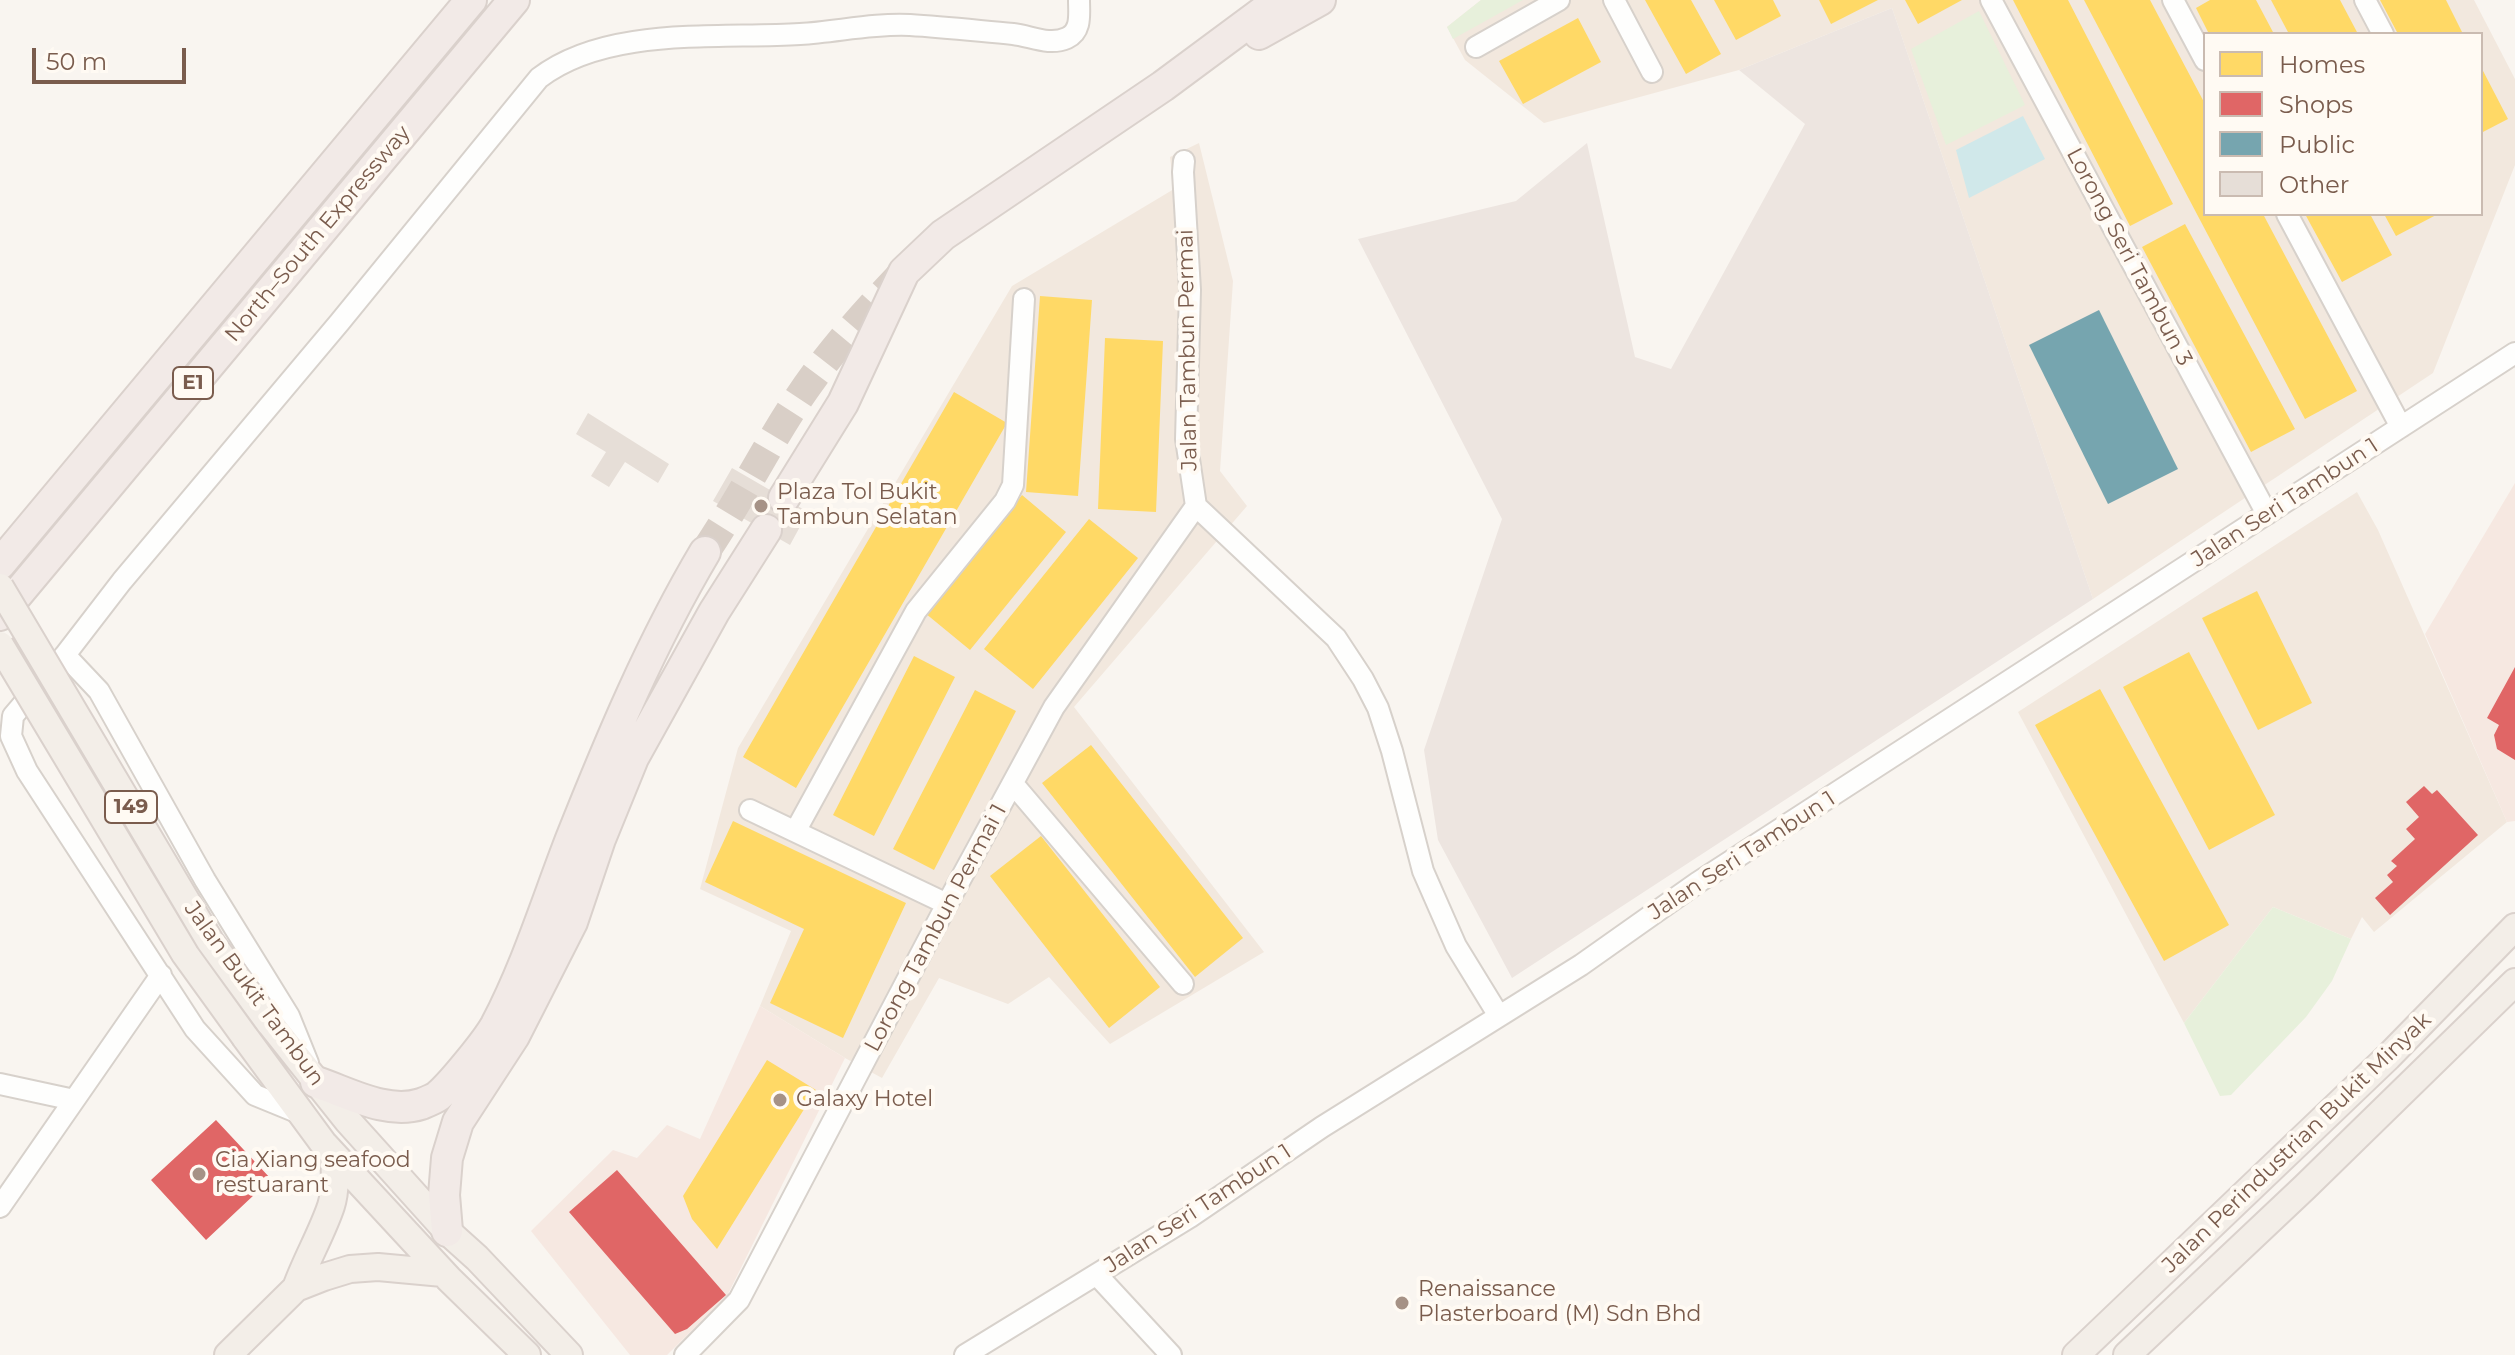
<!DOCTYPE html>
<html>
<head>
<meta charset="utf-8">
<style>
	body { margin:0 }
	#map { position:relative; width:2515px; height:1355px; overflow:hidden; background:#f9f5f0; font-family:Montserrat,sans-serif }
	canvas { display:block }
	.legend { position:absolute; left:2203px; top:32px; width:280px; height:184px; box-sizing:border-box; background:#fffaf3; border:2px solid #cabbb1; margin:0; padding:10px 14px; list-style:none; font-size:24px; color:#7a5c4d }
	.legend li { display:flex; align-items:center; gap:16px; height:40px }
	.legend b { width:40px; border:2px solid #cabbb1 }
	.scale { position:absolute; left:32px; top:48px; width:154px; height:36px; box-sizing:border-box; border:4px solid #7a5c4d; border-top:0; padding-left:10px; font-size:24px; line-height:28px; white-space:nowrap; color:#7a5c4d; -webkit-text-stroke:6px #fffaf3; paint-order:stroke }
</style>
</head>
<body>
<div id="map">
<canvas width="2515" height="1355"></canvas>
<ul class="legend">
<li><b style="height:22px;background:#ffd966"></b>Homes</li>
<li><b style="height:22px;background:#e06666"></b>Shops</li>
<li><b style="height:22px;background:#76a5af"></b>Public</li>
<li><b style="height:22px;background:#e6ded7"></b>Other</li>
</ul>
<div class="scale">50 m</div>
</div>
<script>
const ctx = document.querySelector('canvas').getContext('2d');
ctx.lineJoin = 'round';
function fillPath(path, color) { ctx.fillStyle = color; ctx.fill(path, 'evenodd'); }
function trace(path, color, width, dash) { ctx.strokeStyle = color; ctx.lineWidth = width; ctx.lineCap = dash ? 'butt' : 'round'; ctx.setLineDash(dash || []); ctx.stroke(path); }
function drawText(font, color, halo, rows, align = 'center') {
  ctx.font = font + ' Montserrat,sans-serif'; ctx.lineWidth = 8; ctx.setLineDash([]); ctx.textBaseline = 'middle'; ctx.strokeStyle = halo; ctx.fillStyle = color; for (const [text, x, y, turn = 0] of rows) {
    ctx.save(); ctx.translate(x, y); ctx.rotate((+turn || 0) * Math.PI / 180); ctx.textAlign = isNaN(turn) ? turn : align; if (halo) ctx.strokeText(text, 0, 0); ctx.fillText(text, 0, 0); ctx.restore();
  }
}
fillPath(new Path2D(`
	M 1481,0 L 2474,0 L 2515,79 L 2515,165 L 2433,373 L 2093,599 L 1892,8 L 1739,70 L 1544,123 L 1465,60 L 1447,27 ZM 2205,34 L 2481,34 L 2481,214 L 2205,214 Z
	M 1199,143 L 1233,281 L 1220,471 L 1247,506 L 1074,707 L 1264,952 L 1110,1044 L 1049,977 L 1008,1004 L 939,978 L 882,1078 L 845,1058 L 760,1006 L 791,931 L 700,889 L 738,748 L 1012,286 L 1174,189 L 1170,157 Z
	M 2357,492 L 2378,530 L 2507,822 L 2374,932 L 2362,917 L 2351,939 L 2273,907 L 2184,1023 L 2018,712 Z`), '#f2e8de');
fillPath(new Path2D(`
	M 2515,483 L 2515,821 L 2507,822 L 2425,634 Z
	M 760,1006 L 845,1058 L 727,1296 L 667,1355 L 630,1355 L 531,1231 L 613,1150 L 637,1158 L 667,1125 L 700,1139 Z`), '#f6e8e1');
fillPath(new Path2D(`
	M 1892,8 L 2093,599 L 1512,978 L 1438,840 L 1424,750 L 1502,519 L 1358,239 L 1516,201 L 1587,143 L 1635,357 L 1671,369 L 1805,124 L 1739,70 Z`), '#ede5e0');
fillPath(new Path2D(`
	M 1481,0 L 1523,0 L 1453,39 L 1447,27 Z
	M 1979,11 L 2025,105 L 1946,145 L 1911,49 Z
	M 2273,907 L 2351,939 L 2332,981 L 2306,1017 L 2231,1095 L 2220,1096 L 2184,1023 Z`), '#e7f0db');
fillPath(new Path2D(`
	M 2023,116 L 2045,159 L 1969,198 L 1956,150 Z`), '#d0e8ea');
fillPath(new Path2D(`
	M 1645,0 L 1691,0 L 1721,54 L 1686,74 Z
	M 1714,0 L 1773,0 L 1781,16 L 1736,40 Z
	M 1819,0 L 1878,0 L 1831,24 Z
	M 1905,0 L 1962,0 L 1918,24 Z
	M 2013,0 L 2068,0 L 2173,204 L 2130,226 Z
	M 2084,0 L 2150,0 L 2205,104 L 2205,214 L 2263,214 L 2357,391 L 2305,419 Z
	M 2210,0 L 2256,0 L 2274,34 L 2209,34 L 2196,8 Z
	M 2271,0 L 2340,0 L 2358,34 L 2289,34 Z
	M 2380,0 L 2446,0 L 2463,34 L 2398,34 Z
	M 1578,18 L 1601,62 L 1523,104 L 1499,61 Z
	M 2481,67 L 2508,119 L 2481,133 Z
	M 2305,214 L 2370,214 L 2392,255 L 2342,282 Z
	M 2384,214 L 2438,214 L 2396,236 Z
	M 2185,224 L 2295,429 L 2251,452 L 2142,247 Z
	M 1040,296 L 1092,300 L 1078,496 L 1026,492 Z
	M 1105,338 L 1163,341 L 1156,512 L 1098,509 Z
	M 954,392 L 1007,423 L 796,788 L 743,757 Z
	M 1022,495 L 1066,532 L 970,650 L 925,613 Z
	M 1089,519 L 1138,558 L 1033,689 L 984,649 Z
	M 2257,591 L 2312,703 L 2258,730 L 2202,618 Z
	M 2189,652 L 2275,815 L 2209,850 L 2123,687 Z
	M 914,656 L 955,677 L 874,836 L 833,815 Z
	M 2100,689 L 2229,925 L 2164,961 L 2035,725 Z
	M 975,690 L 1016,711 L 934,870 L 893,849 Z
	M 1091,745 L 1243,938 L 1195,977 L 1042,783 Z
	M 733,821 L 906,903 L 843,1038 L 770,1003 L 804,929 L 705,882 Z
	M 1041,836 L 1160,987 L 1109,1028 L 990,876 Z
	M 767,1060 L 816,1090 L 717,1249 L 692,1219 L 683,1196 Z`), '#ffd966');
fillPath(new Path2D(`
	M 2515,667 L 2515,760 L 2497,749 L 2494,735 L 2499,725 L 2487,718 Z
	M 2424,786 L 2432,794 L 2437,790 L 2478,835 L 2390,915 L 2375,898 L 2393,882 L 2387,875 L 2397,866 L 2391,861 L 2415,839 L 2406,829 L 2419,817 L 2406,802 Z
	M 216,1120 L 271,1179 L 206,1240 L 151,1180 Z
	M 617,1170 L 726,1295 L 687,1329 L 675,1334 L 569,1212 Z`), '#e06666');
fillPath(new Path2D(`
	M 2099,310 L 2178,469 L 2108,504 L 2029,345 Z`), '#76a5af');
fillPath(new Path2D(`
	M 588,413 L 669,464 L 658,483 L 625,462 L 609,487 L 591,476 L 606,452 L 576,434 Z
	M 732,468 L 808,512 L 790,545 L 713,501 Z`), '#e6ded7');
trace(new Path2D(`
	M 705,552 C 736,506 761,457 791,410 C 821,362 860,318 899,277`), '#d9cfc7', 30, [30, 15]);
const minor = new Path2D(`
	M 1614,0 L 1652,72
	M 1991,0 L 2267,514
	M 2173,0 L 2205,60
	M 2365,0 L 2383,34
	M 1476,47 L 1559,0
	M 1184,161 L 1183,172 L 1190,290 L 1186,439 L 1196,506 L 1336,638 L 1363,679 L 1378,708 L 1392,751 L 1423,871 L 1456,946 L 1499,1016
	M 2287,214 L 2401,427
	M 65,655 L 122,581 L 339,323 L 539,78 C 607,26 718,39 800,34 C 836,32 874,23 910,25 C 944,27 979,31 1013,34 C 1031,36 1049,46 1067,38 C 1082,31 1079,14 1079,0
	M 1014,785 L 1183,984
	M 750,810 L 947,904
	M 796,830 L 916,611 L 1005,501 L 1013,485 L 1024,299
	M 0,1084 L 74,1100
	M 299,1113 L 255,1095 L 195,1029 L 27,771 L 11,736 L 13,716 L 65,655 L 99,691 L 205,880 L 289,1016 L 308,1063
	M 0,1207 L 161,975
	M 1097,1275 L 1171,1355
	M 685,1355 L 739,1300 L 947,904 L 1054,707 L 1196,506
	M 965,1355 L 1190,1217 L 1322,1127 L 1581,965 L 1697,883 L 2515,353`);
const major = new Path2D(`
	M 269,1022 L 347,1120 L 447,1231 L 477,1258 L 569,1355
	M 245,1037 L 323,1143 L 449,1279 L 527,1355
	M 296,1288 C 306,1260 322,1233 331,1206 C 336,1190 335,1172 334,1156
	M 228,1355 L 296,1288 L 324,1277 L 350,1269 L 378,1267 L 443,1273
	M 2076,1355 L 2388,1057 L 2515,927
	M 2127,1355 L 2305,1187 L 2515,982`);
const highway = new Path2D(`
	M 1259,34 L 1320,0
	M 784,498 L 843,403 L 904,272 L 943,235 L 1163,86 L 1279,0
	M 0,564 L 471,0
	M 0,615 L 514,0
	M 316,1082 C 349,1093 387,1115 421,1104 C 426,1102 434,1099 438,1096 C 452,1084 487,1041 496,1025 C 527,966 547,901 571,839 C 610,741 651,643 705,552
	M 447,1231 L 444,1195 L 447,1158 L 458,1122 L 514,1036 L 572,922 L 600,839 L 633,758 L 714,612 L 766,530`);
trace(minor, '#d7d1cb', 24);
trace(major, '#dad1cc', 30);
trace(highway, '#dad1cc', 34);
trace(minor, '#fefefd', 20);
trace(major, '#f3eee8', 26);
trace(highway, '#f2eae7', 30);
const majorBridge = new Path2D(`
	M 0,587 L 210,941 L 269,1022
	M 0,645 L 185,954 L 245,1037`);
trace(majorBridge, '#dad1cc', 30, []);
trace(majorBridge, '#f3eee8', 26);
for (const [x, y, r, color] of [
	[761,506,8,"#a69286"],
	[780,1100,8,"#a69286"],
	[199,1174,8,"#a69286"],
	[1402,1303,8,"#a69286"]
]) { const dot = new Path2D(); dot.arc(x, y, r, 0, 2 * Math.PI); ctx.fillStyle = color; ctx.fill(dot); trace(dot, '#fffaf3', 3); }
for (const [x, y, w] of [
	[193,383,40],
	[131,807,52]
]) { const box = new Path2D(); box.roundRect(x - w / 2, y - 16, w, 32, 6); ctx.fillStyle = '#fffaf3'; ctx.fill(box); trace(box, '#7a5c4d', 2); }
drawText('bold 20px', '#7a5c4d', null, [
	["E1",193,383],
	["149",131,807]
]);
drawText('22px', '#7a5c4d', '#fffaf3', [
	["North–South Expressway",318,234,-50],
	["Lorong Seri Tambun 3",2129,257,62],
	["Jalan Tambun Permai",1188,350,-91],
	["Jalan Seri Tambun 1",2285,503,-33],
	["Jalan Seri Tambun 1",1742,856,-33],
	["Lorong Tambun Permai 1",936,928,-62],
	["Jalan Bukit Tambun",254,994,54],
	["Jalan Perindustrian Bukit Minyak",2297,1143,-44],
	["Jalan Seri Tambun 1",1198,1209,-33]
]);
drawText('22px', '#7a5c4d', '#fffaf3', [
	["Plaza Tol Bukit",777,493],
	["Tambun Selatan",777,518],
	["Galaxy Hotel",796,1100],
	["Cia Xiang seafood",215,1161],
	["restuarant",215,1186],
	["Renaissance",1418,1290],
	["Plasterboard (M) Sdn Bhd",1418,1315]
], 'left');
</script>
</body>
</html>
